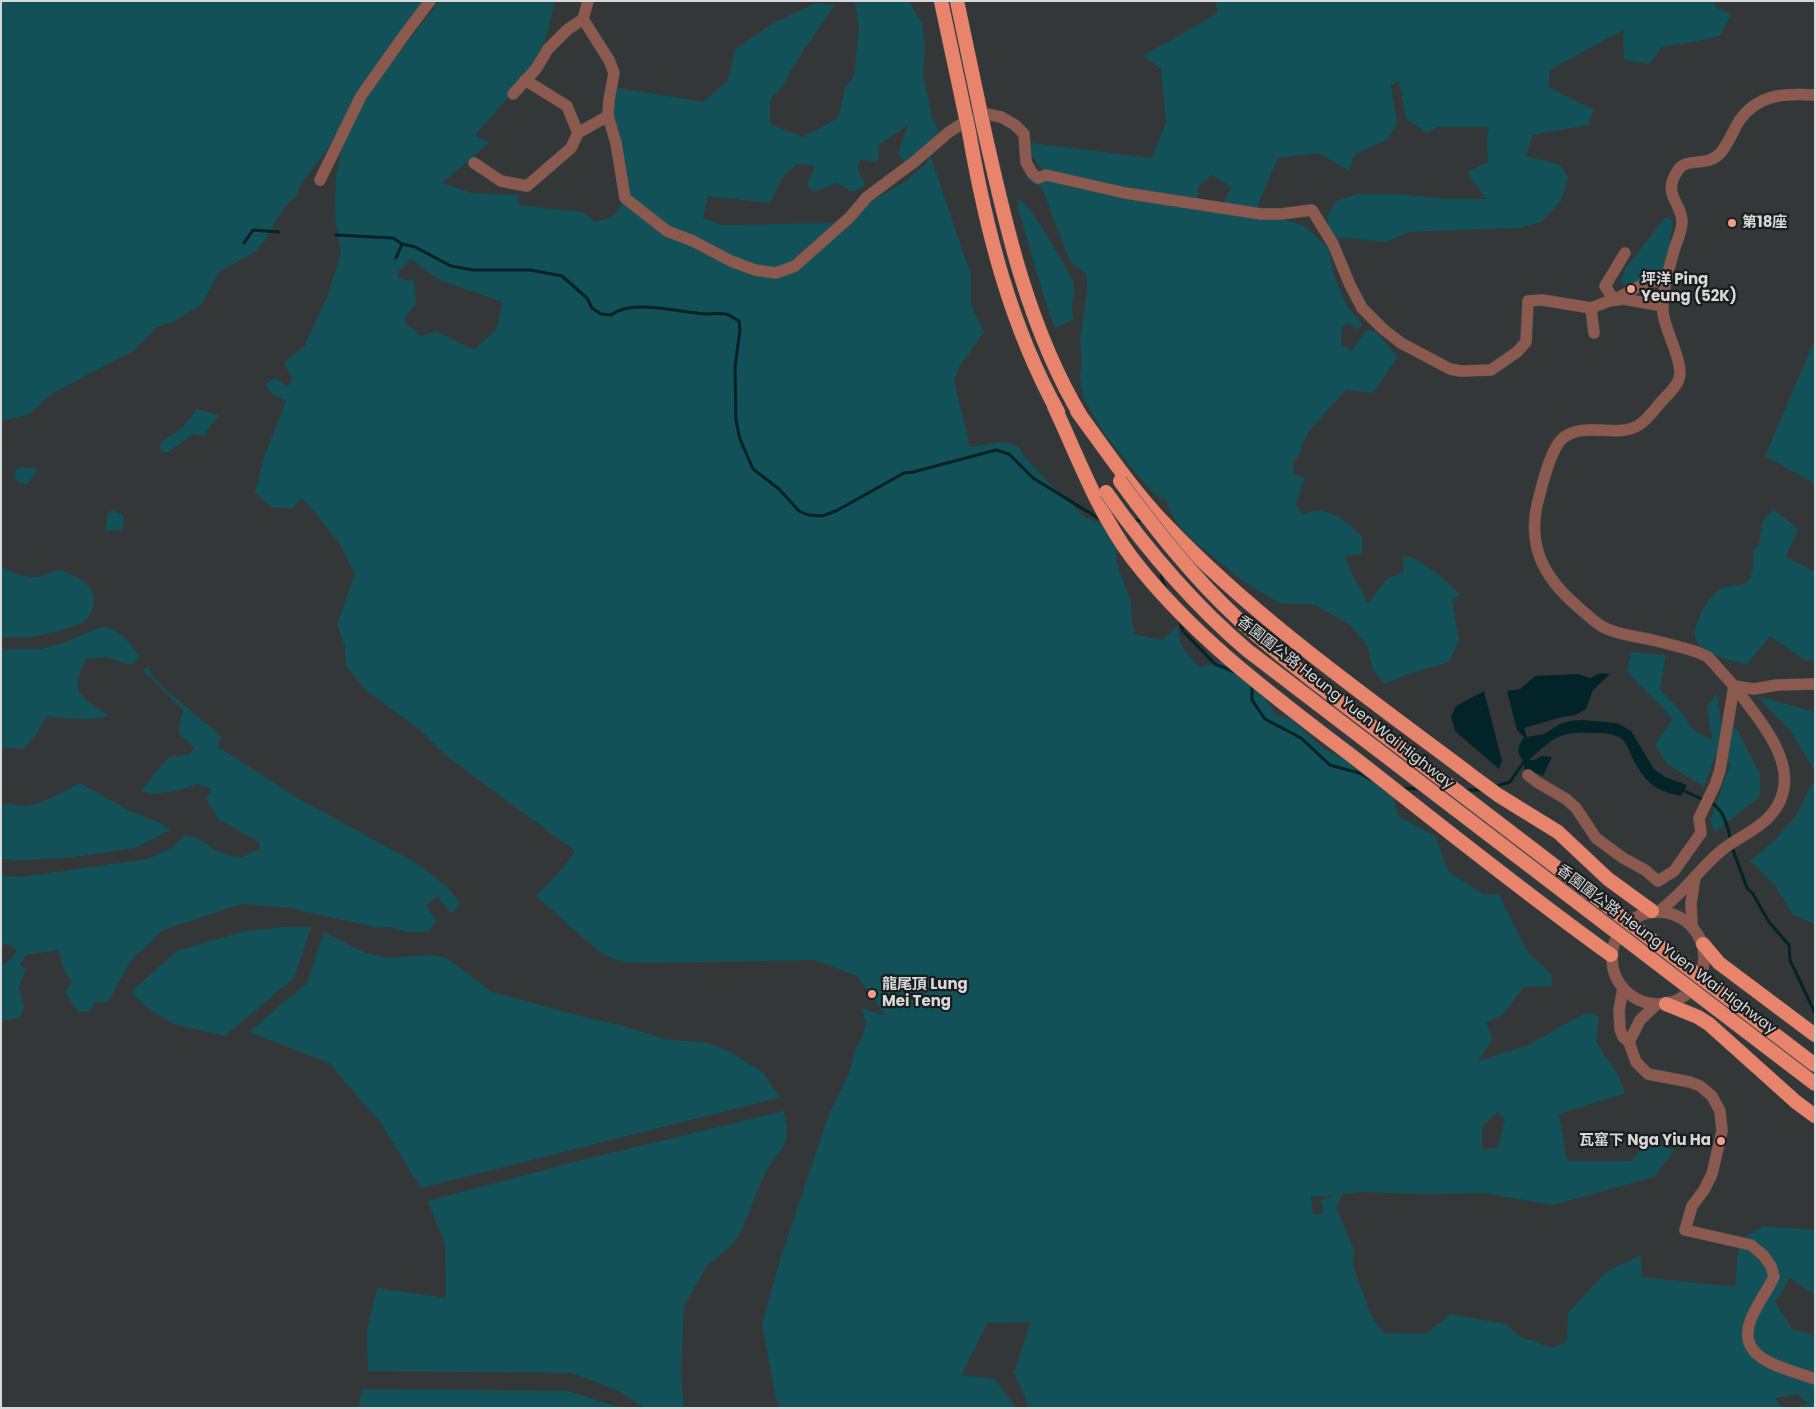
<!DOCTYPE html>
<html>
<head>
<meta charset="utf-8">
<style>
	body { margin:0 }
	#map { position:relative; width:1816px; height:1409px; overflow:hidden; background:#343737; font-family:Poppins,sans-serif }
	canvas { display:block }
	.frame { position:absolute; inset:0; border:2px solid #d6d8d9; pointer-events:none }
</style>
</head>
<body>
<div id="map">
<canvas width="1816" height="1409"></canvas>
<div class="frame"></div>
</div>
<script>
const ctx = document.querySelector('canvas').getContext('2d');
ctx.lineJoin = 'round';
function fillPath(path, color) { ctx.fillStyle = color; ctx.fill(path, 'evenodd'); }
function trace(path, color, width, dash) { ctx.strokeStyle = color; ctx.lineWidth = width; ctx.lineCap = dash ? 'butt' : 'round'; ctx.setLineDash(dash || []); ctx.stroke(path); }
function drawText(font, color, halo, rows, align = 'center') {
  ctx.font = font + ' Poppins,"Noto Sans SC",sans-serif'; ctx.lineWidth = 4.5; ctx.setLineDash([]); ctx.textBaseline = 'middle'; ctx.strokeStyle = halo; ctx.fillStyle = color; for (const [text, x, y, turn = 0] of rows) {
    ctx.save(); ctx.translate(x, y); ctx.rotate((+turn || 0) * Math.PI / 180); ctx.textAlign = isNaN(turn) ? turn : align; if (halo) ctx.strokeText(text, 0, 0); ctx.fillText(text, 0, 0); ctx.restore();
  }
}
fillPath(new Path2D(`
	M 1,1 L 425,1 L 361,88 L 327,150 L 303,181 L 294,200 L 292,199 L 276,220 L 265,241 L 253,253 L 221,271 L 215,279 L 202,304 L 175,321 L 157,327 L 133,351 L 53,393 L 33,411 L 27,415 L 1,421 Z
	M 439,1 L 555,1 L 540,62 L 475,135 L 489,143 L 442,183 L 472,193 L 518,195 L 519,205 L 583,212 L 595,222 L 614,216 L 629,192 L 611,105 L 618,88 L 704,102 L 728,80 L 735,50 L 770,25 L 816,3 L 835,5 L 796,62 L 782,87 L 770,100 L 770,124 L 803,137 L 838,118 L 845,88 L 854,76 L 859,30 L 855,1 L 909,1 L 922,23 L 925,47 L 923,75 L 932,118 L 941,136 L 905,162 L 898,154 L 908,125 L 879,145 L 878,162 L 860,160 L 858,168 L 865,186 L 852,192 L 837,183 L 813,192 L 807,185 L 815,166 L 797,164 L 782,178 L 770,203 L 708,196 L 703,218 L 722,225 L 833,223 L 906,181 L 926,164 L 930,155 L 971,275 L 971,305 L 984,332 L 959,367 L 954,380 L 970,447 L 1003,442 L 1018,446 L 1024,456 L 1053,487 L 1086,518 L 1123,529 L 1118,534 L 1116,562 L 1131,601 L 1132,622 L 1135,634 L 1162,640 L 1177,626 L 1181,645 L 1199,667 L 1224,661 L 1262,681 L 1264,697 L 1277,716 L 1290,718 L 1324,749 L 1398,785 L 1394,801 L 1398,816 L 1435,836 L 1448,871 L 1483,894 L 1499,895 L 1526,950 L 1551,974 L 1552,986 L 1524,987 L 1502,1015 L 1486,1022 L 1493,1039 L 1478,1061 L 1526,1046 L 1586,1013 L 1599,1016 L 1596,1042 L 1617,1073 L 1625,1093 L 1559,1114 L 1567,1161 L 1631,1161 L 1647,1143 L 1675,1150 L 1654,1177 L 1553,1205 L 1484,1193 L 1424,1194 L 1362,1192 L 1342,1194 L 1336,1208 L 1354,1249 L 1353,1266 L 1371,1315 L 1383,1333 L 1426,1334 L 1450,1314 L 1506,1324 L 1519,1336 L 1552,1348 L 1567,1341 L 1568,1313 L 1606,1272 L 1641,1255 L 1642,1277 L 1735,1287 L 1739,1240 L 1764,1226 L 1815,1230 L 1815,1295 L 1790,1278 L 1775,1302 L 1792,1329 L 1815,1336 L 1815,1383 L 1813,1385 L 1815,1386 L 1815,1408 L 1797,1408 L 1808,1403 L 1797,1394 L 1775,1398 L 1783,1408 L 1029,1408 L 1014,1372 L 1031,1322 L 987,1323 L 962,1375 L 995,1379 L 1016,1408 L 778,1408 L 762,1324 L 781,1257 L 829,1114 L 849,1073 L 855,1050 L 862,1038 L 866,1021 L 861,1008 L 886,1016 L 857,976 L 815,960 L 645,963 C 624,962 612,962 595,948 L 536,896 L 565,866 L 575,851 L 445,755 L 419,729 L 367,691 L 346,666 L 345,646 L 337,625 L 355,574 L 339,542 L 302,498 L 292,509 L 271,507 L 255,493 L 264,457 L 286,401 L 272,394 L 265,384 L 276,378 L 287,387 L 293,380 L 284,363 L 305,345 L 327,297 L 341,254 L 335,215 L 336,179 L 341,150 L 360,109 L 378,81 ZM 411,259 L 440,280 L 502,302 L 497,328 L 474,350 L 436,331 L 420,336 L 403,320 L 416,304 L 414,281 L 398,278 L 398,272 ZM 1497,1112 L 1505,1120 L 1498,1148 L 1482,1149 L 1482,1127 ZM 1338,1195 L 1321,1200 L 1324,1213 L 1313,1214 L 1311,1197 Z
	M 1215,1 L 1715,1 L 1715,7 L 1731,14 L 1720,36 L 1698,41 L 1662,47 L 1649,64 L 1624,60 L 1623,30 L 1550,70 L 1548,87 L 1594,110 L 1588,125 L 1533,135 L 1526,156 L 1561,165 L 1568,178 L 1561,201 L 1541,222 L 1519,228 L 1408,232 L 1387,242 L 1345,238 L 1330,240 L 1327,217 L 1336,201 L 1357,194 L 1399,194 L 1444,199 L 1486,199 L 1467,172 L 1488,162 L 1487,139 L 1489,127 L 1438,127 L 1427,133 L 1406,119 L 1399,81 L 1391,85 L 1397,123 L 1388,139 L 1354,155 L 1349,171 L 1318,153 L 1278,158 L 1254,214 L 1274,216 L 1306,227 L 1328,248 L 1335,279 L 1347,306 L 1363,325 L 1355,330 L 1350,322 L 1342,327 L 1341,344 L 1352,351 L 1366,330 L 1376,332 L 1398,357 L 1373,393 L 1346,390 L 1314,425 L 1304,441 L 1299,455 L 1294,461 L 1293,475 L 1305,477 L 1296,504 L 1303,515 C 1307,514 1311,511 1314,511 C 1333,508 1350,525 1362,536 L 1362,554 L 1345,556 L 1352,574 L 1368,603 L 1387,579 L 1404,572 L 1403,554 C 1427,563 1442,577 1461,595 L 1452,598 L 1459,641 L 1449,662 L 1405,675 L 1385,684 L 1372,668 L 1367,646 L 1351,626 L 1316,605 L 1279,603 L 1242,580 L 1196,543 L 1181,528 L 1169,510 L 1166,500 L 1158,497 L 1138,476 L 1104,433 L 1084,399 L 1080,378 L 1082,361 L 1080,341 L 1087,291 L 1087,275 L 1070,261 L 1042,188 L 1023,178 L 1043,178 L 1065,186 L 1183,206 L 1046,175 L 1030,154 L 1032,143 L 1152,158 L 1166,122 L 1161,69 L 1143,56 L 1218,13 ZM 1212,175 L 1231,187 L 1222,208 L 1198,206 L 1198,187 Z
	M 1018,199 C 1032,205 1063,264 1073,280 C 1076,294 1070,305 1073,320 L 1055,328 L 1043,294 L 1018,208 Z
	M 1665,218 L 1669,218 L 1673,222 L 1670,240 L 1673,241 L 1662,274 L 1627,286 L 1623,285 L 1621,281 L 1625,269 Z
	M 1815,339 L 1815,484 L 1765,456 Z
	M 197,409 L 219,415 L 203,436 L 193,434 L 167,453 L 159,449 L 163,441 L 182,428 Z
	M 35,467 L 37,472 L 27,484 L 19,483 L 14,477 L 17,468 Z
	M 1773,509 L 1798,529 L 1786,557 L 1815,572 L 1815,660 L 1806,661 L 1770,636 L 1747,664 C 1731,661 1697,654 1695,635 C 1694,628 1700,615 1703,609 C 1707,601 1715,594 1721,588 L 1745,584 L 1750,579 L 1753,568 L 1753,552 L 1759,544 L 1763,521 Z
	M 113,510 L 124,516 L 123,531 L 105,530 L 108,513 Z
	M 1,567 C 11,572 22,577 34,577 C 42,578 51,571 59,570 C 63,570 66,572 70,574 C 86,580 99,592 92,611 C 90,618 83,623 76,625 C 51,635 28,639 1,637 Z
	M 101,627 C 120,627 130,644 140,657 L 130,665 L 107,657 L 86,659 C 68,693 82,698 109,716 C 87,721 69,719 46,716 L 38,731 L 24,749 L 1,748 L 1,649 L 41,649 L 66,642 Z
	M 1631,652 L 1666,655 L 1660,690 L 1679,709 L 1694,731 L 1712,740 L 1707,706 L 1717,694 L 1721,722 L 1737,729 L 1760,774 L 1760,796 L 1715,832 L 1710,821 L 1731,763 L 1715,756 L 1704,787 L 1667,764 L 1655,745 L 1673,719 L 1627,672 Z
	M 149,666 L 151,674 L 166,690 L 222,737 L 217,746 L 289,793 L 421,866 L 448,888 L 461,904 L 451,913 L 437,896 L 426,906 L 437,921 L 427,932 L 407,932 L 389,927 L 379,928 L 289,908 L 241,904 L 163,930 L 131,960 L 108,1002 L 94,1002 L 91,1011 L 78,1012 L 65,992 L 72,981 L 65,973 L 58,950 L 26,955 L 19,965 L 26,969 L 19,988 L 24,1007 L 20,1018 L 1,1021 L 1,966 L 10,960 L 17,950 L 5,943 L 1,947 L 1,876 L 21,877 L 148,859 L 171,848 L 185,835 L 200,839 L 214,850 L 231,856 L 242,857 L 260,849 L 259,842 L 219,820 L 206,798 L 212,789 L 197,784 L 177,791 L 150,794 L 140,791 L 169,757 L 190,754 L 194,748 L 178,732 L 183,710 L 143,670 Z
	M 1757,696 L 1815,712 L 1815,771 L 1791,732 Z
	M 1815,782 L 1815,924 L 1793,915 L 1776,887 L 1750,861 L 1773,842 L 1796,816 L 1811,786 Z
	M 80,783 L 132,812 L 160,823 L 170,830 L 135,848 L 75,857 L 12,861 L 1,858 L 1,806 C 10,802 16,806 25,806 C 39,806 67,790 80,783 Z
	M 285,927 L 311,927 L 294,978 L 225,1036 L 174,1024 L 147,1008 L 131,992 L 177,951 L 245,931 Z
	M 324,932 L 363,952 L 388,958 L 430,955 L 447,958 L 492,992 L 592,1019 L 621,1025 L 664,1039 L 709,1043 L 734,1054 L 762,1072 L 781,1097 L 421,1188 L 382,1125 L 329,1063 L 249,1032 L 307,983 Z
	M 784,1111 L 787,1131 L 785,1144 L 766,1170 L 740,1234 L 733,1244 L 706,1267 L 684,1306 L 681,1375 L 684,1406 L 682,1408 L 644,1408 L 621,1392 L 572,1373 L 368,1371 L 367,1331 L 377,1288 L 446,1298 L 445,1245 L 428,1201 L 574,1162 Z
	M 362,1389 L 568,1391 L 622,1408 L 359,1408 Z`), '#135158');
fillPath(new Path2D(`
	M 1601,673 L 1610,674 L 1593,690 L 1586,709 L 1576,715 L 1562,717 L 1524,728 L 1527,737 L 1544,734 L 1560,724 L 1570,721 L 1581,720 L 1617,723 L 1631,731 L 1654,769 L 1665,777 L 1687,785 L 1681,796 C 1653,790 1646,783 1632,757 C 1630,752 1627,744 1623,740 C 1617,734 1606,733 1598,733 C 1559,732 1558,734 1529,760 L 1535,760 L 1542,756 L 1552,757 L 1543,776 L 1537,773 L 1528,775 L 1524,771 C 1527,755 1510,757 1524,737 L 1517,730 L 1507,691 L 1520,689 L 1535,676 L 1578,674 L 1590,678 Z
	M 1484,691 L 1502,761 L 1499,769 L 1455,731 L 1451,717 L 1456,706 Z`), '#022327');
trace(new Path2D(`
	M 336,235 L 393,238 L 402,244 L 415,247 L 451,266 L 473,270 L 530,270 L 562,276 L 587,298 L 592,308 L 601,314 L 611,315 C 632,298 681,313 706,314 C 713,314 719,313 726,314 C 730,315 735,319 739,321 L 740,330 L 735,367 L 736,421 L 740,439 L 753,469 L 779,489 L 799,511 L 808,515 L 822,516 L 836,511 L 904,473 L 913,472 L 996,450 L 1009,454 L 1033,478 L 1098,518 L 1103,518
	M 244,243 L 253,230 L 279,232
	M 396,258 L 402,244
	M 1131,520 L 1145,521
	M 1162,572 L 1161,577 L 1166,589
	M 1179,620 L 1183,631 L 1215,664 L 1235,672
	M 1252,682 L 1252,700 L 1265,719 L 1301,738 L 1330,765 L 1359,773 L 1372,780
	M 1493,787 L 1510,782 L 1525,760
	M 1401,788 L 1420,789
	M 1680,789 L 1704,800
	M 1464,790 L 1482,790
	M 1710,802 C 1725,810 1727,826 1731,841
	M 1732,847 L 1747,888 L 1753,894 L 1769,922 L 1789,945 L 1790,960 L 1815,1013`), '#022327', 3);
const minor = new Path2D(`
	M 588,1 L 583,19 L 609,60 L 614,73 L 609,100 L 608,116 L 616,143 L 625,198 L 667,231 L 693,241 L 731,261 L 755,270 L 776,273 L 795,266 L 850,217 L 867,197 L 914,162 L 949,132 L 963,123 L 986,114 L 1001,117 L 1015,125 L 1024,134 L 1026,162 L 1032,173 L 1038,178 L 1046,175 L 1125,193 L 1261,214 L 1281,214 L 1312,210 L 1333,244 L 1350,285 L 1362,308 L 1383,329 L 1401,343 L 1450,369 L 1461,371 L 1491,370 L 1517,352 L 1526,342 L 1528,301 L 1542,300 L 1591,308 L 1609,301 L 1623,299 L 1663,306
	M 525,80 L 567,106 L 578,133
	M 513,94 L 536,69 L 548,49 L 567,30 L 583,19
	M 1815,95 C 1784,93 1758,94 1739,121 C 1733,131 1729,142 1722,151 C 1708,169 1687,156 1678,170 C 1661,195 1682,202 1682,222 C 1682,230 1678,239 1675,247 C 1669,268 1662,290 1663,313 C 1665,331 1684,362 1679,379 C 1676,388 1667,395 1661,402 C 1654,410 1646,422 1637,426 C 1615,438 1584,421 1563,438 C 1551,448 1543,482 1539,497 C 1526,543 1542,576 1577,606 C 1585,613 1593,621 1603,627 C 1616,634 1633,636 1648,639 C 1665,643 1681,647 1697,652 L 1708,657 L 1734,686 L 1754,689 L 1777,685 L 1815,684
	M 474,163 L 501,181 L 527,186 L 571,148 L 578,133 L 608,116
	M 320,180 L 361,96 L 405,34 L 430,1
	M 1625,253 L 1605,286 L 1614,300 L 1647,282 L 1666,281
	M 1591,308 L 1594,333
	M 1528,775 L 1537,782 L 1566,799 L 1576,808 L 1596,838 L 1623,858 L 1645,870 L 1658,881 L 1674,871 L 1701,833 L 1699,818 L 1715,785 L 1720,770 L 1734,686
	M 1659,911 C 1683,894 1699,869 1722,850 C 1737,838 1756,831 1769,817 C 1810,773 1760,722 1734,686
	M1612 958a46 46 0 1 1 92 0a46 46 0 1 1-92 0Z
	M 1692,926 L 1691,903 L 1695,877
	M 1623,988 L 1619,1010 L 1620,1029 L 1623,1037 L 1629,1042 L 1636,1062 L 1648,1074 L 1690,1082 L 1700,1086 L 1712,1096 L 1720,1111 L 1722,1131 L 1712,1174 L 1704,1190 L 1692,1206 L 1685,1230 L 1751,1245 L 1763,1255 L 1771,1266 L 1774,1277 C 1767,1291 1757,1304 1751,1319 C 1734,1361 1787,1368 1815,1379
	M 1629,1042 L 1640,1020 L 1657,1004`);
const trunk = new Path2D(`
	M 984,129 C 1006,228 1029,330 1082,418
	M 969,132 C 986,229 1010,325 1058,412
	M 1054,406 C 1078,457 1098,513 1132,558 C 1196,641 1279,700 1361,763 C 1444,828 1526,894 1611,955
	M 1077,411 C 1105,449 1133,491 1166,525 C 1257,620 1366,696 1471,775 L 1498,795 L 1558,832 L 1608,879 L 1652,911
	M 1703,944 L 1719,963 L 1815,1035
	M 1666,1004 L 1698,1017 L 1709,1024 L 1796,1102 L 1815,1116`);
trace(minor, '#515454', 12);
trace(trunk, '#515454', 15);
trace(minor, '#8c594e', 11);
trace(trunk, '#e8836c', 14);
const trunkBridge = new Path2D(`
	M 941,1 L 969,132
	M 957,1 L 984,129
	M 1120,481 C 1156,530 1193,577 1237,618 C 1263,642 1290,663 1317,684 L 1815,1065
	M 1106,492 C 1147,550 1193,604 1247,650 L 1815,1084`);
trace(trunkBridge, '#515454', 15, []);
trace(trunkBridge, '#e8836c', 14);
for (const [x, y, r, color] of [
	[1732,223,5,"#f49e8a"],
	[1631,289,5,"#f49e8a"],
	[872,994,5,"#f49e8a"],
	[1721,1141,5,"#f49e8a"]
]) { const dot = new Path2D(); dot.arc(x, y, r, 0, 2 * Math.PI); ctx.fillStyle = color; ctx.fill(dot); trace(dot, '#1c1e1e', 2); }
drawText('bold 15px', '#d6d8d9', '#1c1e1e', [
	["第18座",1742,223],
	["坪洋 Ping",1641,280],
	["Yeung (52K)",1641,297],
	["龍尾頂 Lung",882,985],
	["Mei Teng",882,1002],
	["瓦窰下 Nga Yiu Ha",1711,1141,"right"]
], 'left');
drawText('15px', '#d6d8d9', '#1c1e1e', [
	["香園圍公路 Heung Yuen Wai Highway",1345,703,38],
	["香園圍公路 Heung Yuen Wai Highway",1666,950,37]
]);
</script>
</body>
</html>
